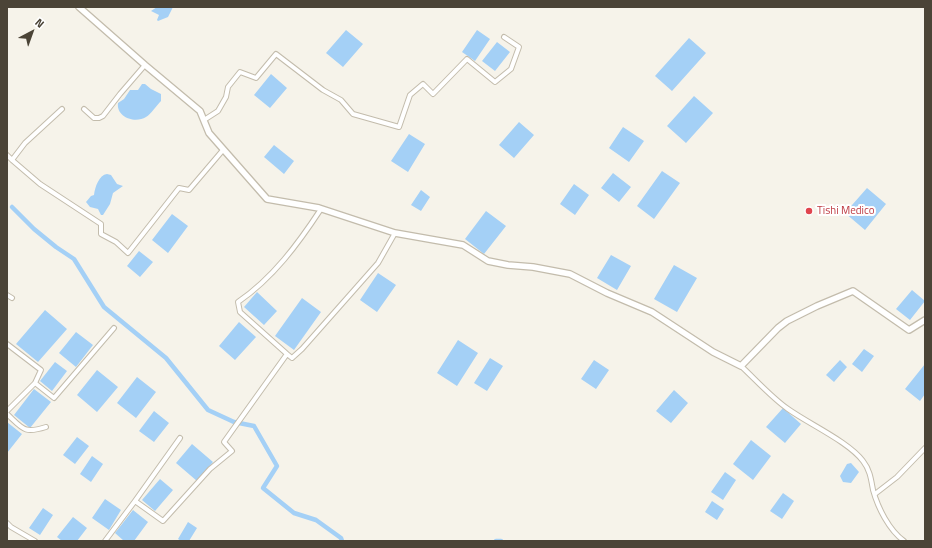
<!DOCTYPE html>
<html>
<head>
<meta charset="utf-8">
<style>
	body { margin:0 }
	#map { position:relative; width:932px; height:548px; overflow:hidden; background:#f6f3ea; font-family:"Titillium Web",sans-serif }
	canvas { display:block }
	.frame { position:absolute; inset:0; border:8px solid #4b4437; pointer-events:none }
	.north { position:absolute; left:12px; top:12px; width:40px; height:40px; -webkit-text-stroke:3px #fff; paint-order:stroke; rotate:41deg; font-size:11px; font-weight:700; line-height:16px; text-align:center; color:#4b4437 }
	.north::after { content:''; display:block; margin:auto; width:14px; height:18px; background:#4b4437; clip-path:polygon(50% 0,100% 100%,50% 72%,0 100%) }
</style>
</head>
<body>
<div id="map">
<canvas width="932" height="548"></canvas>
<div class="frame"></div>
<div class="north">N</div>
</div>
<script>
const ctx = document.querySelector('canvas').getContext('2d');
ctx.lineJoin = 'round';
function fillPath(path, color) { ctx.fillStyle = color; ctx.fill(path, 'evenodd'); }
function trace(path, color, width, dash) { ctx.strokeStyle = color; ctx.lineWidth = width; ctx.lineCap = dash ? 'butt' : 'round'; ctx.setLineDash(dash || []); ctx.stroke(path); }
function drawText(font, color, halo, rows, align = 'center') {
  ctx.font = font + ' "Titillium Web",sans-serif'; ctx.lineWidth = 4; ctx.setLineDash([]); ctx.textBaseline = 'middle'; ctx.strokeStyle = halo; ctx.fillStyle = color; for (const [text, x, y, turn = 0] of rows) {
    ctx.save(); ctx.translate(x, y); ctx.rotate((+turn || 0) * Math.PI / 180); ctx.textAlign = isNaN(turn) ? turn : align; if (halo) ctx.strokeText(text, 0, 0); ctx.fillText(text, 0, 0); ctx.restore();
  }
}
fillPath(new Path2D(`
	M 157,7 L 173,7 L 168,17 L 158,21 L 157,20 L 159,15 L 151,11 Z
	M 346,30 L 363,44 L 343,67 L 326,53 Z
	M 477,30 L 490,39 L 475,61 L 462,52 Z
	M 689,38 L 706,53 L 672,91 L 655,76 Z
	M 497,42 L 510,52 L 495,71 L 482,61 Z
	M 271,74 L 287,88 L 270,108 L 254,95 Z
	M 142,84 L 145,84 L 151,89 L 161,94 L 161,101 C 156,106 151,114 146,117 C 135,124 116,117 118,103 L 124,99 L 130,90 L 138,90 Z
	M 694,96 L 713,113 L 686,143 L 667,126 Z
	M 519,122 L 534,135 L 514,158 L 499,145 Z
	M 623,127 L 644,141 L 629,162 L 609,148 Z
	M 409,134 L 425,144 L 408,172 L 391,161 Z
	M 274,145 L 294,161 L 284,174 L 264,157 Z
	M 662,171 L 680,183 L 654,219 L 637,206 Z
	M 613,173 L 631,187 L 619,202 L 601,188 Z
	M 107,174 L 111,175 L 117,184 L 123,186 L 113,193 L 110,204 L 103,215 L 101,215 L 98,209 L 90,207 L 86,202 L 91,196 L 94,195 C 95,187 99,175 107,174 Z
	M 574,184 L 589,195 L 575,215 L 560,204 Z
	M 867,188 L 886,204 L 865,230 L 845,213 Z
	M 421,190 L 430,197 L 421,211 L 411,205 Z
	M 486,211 L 506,226 L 484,254 L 465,239 Z
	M 172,214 L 188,226 L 168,253 L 152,240 Z
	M 139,251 L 153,262 L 140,277 L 127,266 Z
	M 611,255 L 631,266 L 617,290 L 597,278 Z
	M 674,265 L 697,278 L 677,312 L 654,299 Z
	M 378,273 L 396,285 L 377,312 L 360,300 Z
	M 912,290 L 925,301 L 910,320 L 896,309 Z
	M 257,292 L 277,311 L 264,325 L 244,307 Z
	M 302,298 L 321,312 L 294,350 L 275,336 Z
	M 45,310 L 67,329 L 38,362 L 16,344 Z
	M 239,322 L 256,337 L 235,360 L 219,346 Z
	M 76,332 L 93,345 L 76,367 L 59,353 Z
	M 458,340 L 478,353 L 457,386 L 437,373 Z
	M 864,349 L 874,356 L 862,372 L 852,364 Z
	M 490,358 L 503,366 L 487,391 L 474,383 Z
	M 594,360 L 609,370 L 596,389 L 581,379 Z
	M 840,360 L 847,367 L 834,382 L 826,375 Z
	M 55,362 L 67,371 L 52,391 L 40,381 Z
	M 925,364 L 925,394 L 920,401 L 905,389 Z
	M 97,370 L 118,387 L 97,412 L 77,395 Z
	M 137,377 L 156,392 L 136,418 L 117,403 Z
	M 34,389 L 51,402 L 30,428 L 14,415 Z
	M 674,390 L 688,403 L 671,423 L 656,411 Z
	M 783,408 L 801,424 L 785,443 L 766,427 Z
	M 154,411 L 169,423 L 154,442 L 139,431 Z
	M 7,422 L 22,434 L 7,453 Z
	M 77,437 L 89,446 L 75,464 L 63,455 Z
	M 751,440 L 771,456 L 753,480 L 733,464 Z
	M 192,444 L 213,462 L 197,481 L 176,463 Z
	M 92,456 L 103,464 L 91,482 L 80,474 Z
	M 851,463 L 859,472 L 851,483 L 843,482 L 840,476 L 847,464 Z
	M 725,472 L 736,480 L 723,500 L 711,492 Z
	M 160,479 L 173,490 L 155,511 L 142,500 Z
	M 783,493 L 794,501 L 782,519 L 770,511 Z
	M 105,499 L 121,510 L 109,530 L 92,518 Z
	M 712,501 L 724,509 L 717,520 L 705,512 Z
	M 43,508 L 53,515 L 40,535 L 29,528 Z
	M 133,510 L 148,522 L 134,541 L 124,541 L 115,533 Z
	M 73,517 L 87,528 L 77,541 L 62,541 L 57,537 Z
	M 188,522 L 197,528 L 189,541 L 181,541 L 178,539 Z`), '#a4d0f6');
trace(new Path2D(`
	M 12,207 L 34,229 L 56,247 L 74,259 L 104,307 L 166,358 L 208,410 L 234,422 L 254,426 L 277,466 L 263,488 L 294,513 L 316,520 L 341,538 L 342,541
	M 496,541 L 501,541`), '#a4d0f6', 4.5);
const minor = new Path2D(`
	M 84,109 L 94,118 L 99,118 L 103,116 L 120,94 L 145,65
	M 204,120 L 218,111 L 226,97 L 228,87 L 240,72 L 256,78 L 276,54 L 323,90 L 341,100 L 353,114 L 399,127 L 410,95 L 423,84 L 433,94 L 467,59 L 495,82 L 511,69 L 519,47 L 504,37
	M 7,155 L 12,160 L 25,143 L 62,109
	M 12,160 L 40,184 L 101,224 L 101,234 L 116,242 L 128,253 L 179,188 L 189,190 L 223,150
	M 7,295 L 12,298
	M 7,344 L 41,370 L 35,383 L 7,411
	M 287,354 L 240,312 L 238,302 C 273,278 298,244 321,209
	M 741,366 C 756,380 772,398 788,409 C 809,424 849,442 863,461 C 870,470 871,479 873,490 C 878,508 889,530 904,541
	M 35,383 L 54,398 L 114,328
	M 7,414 C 23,429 24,434 46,427
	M 875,494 L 897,477 L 925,448
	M 135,501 L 180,438
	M 7,523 L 11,527 L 35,541
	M 105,541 L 135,501 L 163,521 L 210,469 L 232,451 L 224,442 L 287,354 L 292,358 L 302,349 L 378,263 L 395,233`);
const tertiary = new Path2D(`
	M 79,7 L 145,65 L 200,111 L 209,133 L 267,199 L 319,208 L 395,233 L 463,245 L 488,261 L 508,265 L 533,267 L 570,274 L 607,293 L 652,312 L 713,352 L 741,366 L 778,328 L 787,321 L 817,306 L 853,291 L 909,330 L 925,320`);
trace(minor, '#c3bcac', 6);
trace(tertiary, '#c3bcac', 8);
trace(minor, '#fff', 4);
trace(tertiary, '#fff', 5.5);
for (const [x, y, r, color] of [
	[809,211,4,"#e0444e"]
]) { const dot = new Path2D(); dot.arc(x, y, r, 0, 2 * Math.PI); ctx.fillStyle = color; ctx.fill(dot); trace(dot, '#fff', 1.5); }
drawText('11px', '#be3a42', '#fff', [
	["Tishi Medico",817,211]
], 'left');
</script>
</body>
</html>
